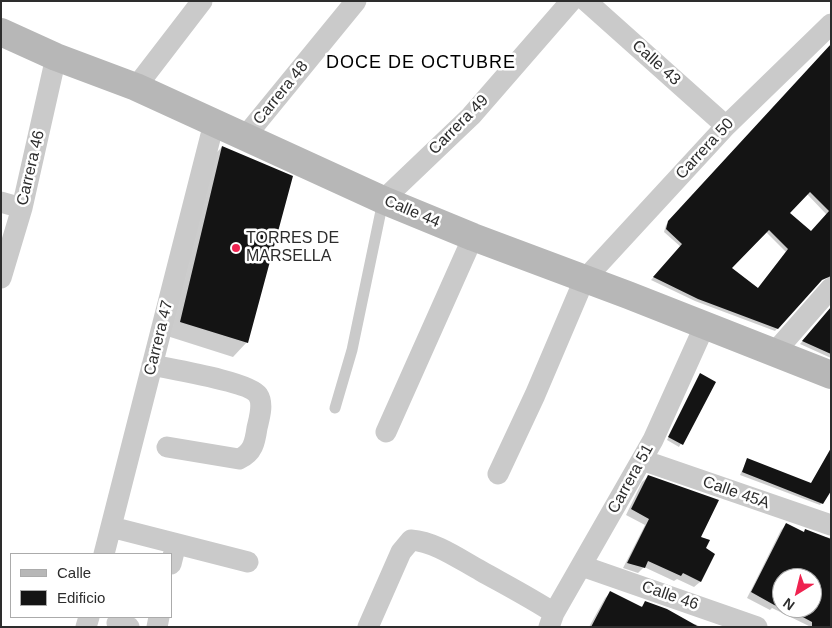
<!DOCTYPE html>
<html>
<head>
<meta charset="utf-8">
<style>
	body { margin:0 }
	#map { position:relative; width:832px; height:628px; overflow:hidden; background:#fff; font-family:Arial,sans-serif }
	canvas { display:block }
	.frame { position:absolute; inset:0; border:2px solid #2d2d2d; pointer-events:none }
	.legend { position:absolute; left:10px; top:553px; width:162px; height:65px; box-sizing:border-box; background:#fff; border:1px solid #ababab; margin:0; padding:6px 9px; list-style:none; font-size:15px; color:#2d2d2d }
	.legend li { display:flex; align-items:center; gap:10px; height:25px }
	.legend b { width:25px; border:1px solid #ababab }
	.north { position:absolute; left:772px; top:568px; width:50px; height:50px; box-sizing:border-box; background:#fff; border:1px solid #ababab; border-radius:50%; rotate:216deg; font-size:14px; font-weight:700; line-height:20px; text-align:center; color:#2d2d2d }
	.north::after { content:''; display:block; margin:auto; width:18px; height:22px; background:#ef2350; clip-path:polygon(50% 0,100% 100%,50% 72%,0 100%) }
</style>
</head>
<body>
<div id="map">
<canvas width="832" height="628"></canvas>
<div class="frame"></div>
<ul class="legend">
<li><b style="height:6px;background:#b7b7b7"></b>Calle</li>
<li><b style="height:14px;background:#141414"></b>Edificio</li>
</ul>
<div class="north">N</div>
</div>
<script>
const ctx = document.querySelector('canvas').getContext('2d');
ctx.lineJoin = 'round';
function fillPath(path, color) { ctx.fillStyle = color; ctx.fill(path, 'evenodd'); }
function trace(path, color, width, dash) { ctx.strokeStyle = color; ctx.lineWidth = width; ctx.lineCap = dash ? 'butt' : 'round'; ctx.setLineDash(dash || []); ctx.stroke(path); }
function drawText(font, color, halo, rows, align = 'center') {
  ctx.font = font + ' Arial,sans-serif'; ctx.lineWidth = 5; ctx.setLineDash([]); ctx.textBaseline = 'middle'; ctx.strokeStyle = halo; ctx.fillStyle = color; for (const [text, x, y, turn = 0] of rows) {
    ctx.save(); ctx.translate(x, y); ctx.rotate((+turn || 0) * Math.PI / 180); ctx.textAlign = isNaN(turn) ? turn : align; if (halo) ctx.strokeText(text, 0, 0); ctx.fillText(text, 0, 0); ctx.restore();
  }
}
fillPath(new Path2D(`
	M 831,45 L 831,278 L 824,278 L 818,282 L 775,331 L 695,301 L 651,280 L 681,247 L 664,232 L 666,225 ZM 807,194 L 827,215 L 811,233 L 788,213 ZM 766,232 L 786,252 L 757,289 L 730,268 Z
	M 222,147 L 247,342 L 233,357 L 167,336 L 208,161 Z
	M 831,309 L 831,358 L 800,344 Z
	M 700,374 L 715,382 L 679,447 L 667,440 Z
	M 747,460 L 822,503 L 820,505 L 740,475 Z
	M 648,477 L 699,538 L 704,549 L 714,554 L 700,582 L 694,587 L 677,579 L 674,581 L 644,567 L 638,573 L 623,568 L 645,525 L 626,515 L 642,482 Z
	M 786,525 L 803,533 L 831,538 L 831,627 L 811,627 L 772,608 L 770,610 L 747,598 L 781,530 ZM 782,578 L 812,578 L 812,608 L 782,608 Z
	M 610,593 L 641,607 L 646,603 L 694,625 L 695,624 L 701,627 L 589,627 L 605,598 Z`), '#0003');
fillPath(new Path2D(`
	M 831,44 L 831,276 L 822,280 L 778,329 L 698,299 L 653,277 L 682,244 L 666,229 L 668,221 ZM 810,192 L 829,211 L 811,231 L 790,213 ZM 769,230 L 788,249 L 758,288 L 732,268 Z
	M 222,146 L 293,176 L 248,343 L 180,322 Z
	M 831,307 L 831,354 L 802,341 Z
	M 700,373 L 716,382 L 683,445 L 668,437 Z
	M 831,448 L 831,491 L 823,504 L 742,472 L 747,458 L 811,483 Z
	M 648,475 L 719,500 L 701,537 L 710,540 L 706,548 L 715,554 L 701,582 L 683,573 L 681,576 L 648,561 L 645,568 L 627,563 L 649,519 L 631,509 Z
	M 786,523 L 804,532 L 805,529 L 831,539 L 831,627 L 812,627 L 812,622 L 786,608 L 812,608 L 812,578 L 782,578 L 782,606 L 778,604 L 776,606 L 751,592 Z
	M 610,591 L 642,607 L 645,601 L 667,609 L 699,627 L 591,627 Z`), '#141414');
trace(new Path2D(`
	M 335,408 L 352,350 L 383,201`), '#cacaca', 11);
trace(new Path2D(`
	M 586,1 L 726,126
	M 136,87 L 202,1
	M 244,138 L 356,1
	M 383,200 L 471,116 L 571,1
	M 1,202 L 22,208
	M 1,278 L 22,208 L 56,57
	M 774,353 L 831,288
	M 152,365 C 170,369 250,382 258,395 C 264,404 259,419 257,428 C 255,442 253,453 239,459 L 167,447
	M 386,432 L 473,237
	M 642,460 L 831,525
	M 498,474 L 535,395 L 584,280 L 726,126 L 831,24
	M 111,527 L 248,562
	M 104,554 L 214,123
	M 171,564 L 176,544
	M 582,566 L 757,627
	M 117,623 L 129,627
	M 86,627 L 89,617
	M 157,627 L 159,617
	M 368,627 L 401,552 L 411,540 C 436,542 459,559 481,571 C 506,585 531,598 554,613
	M 549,627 L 554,613 L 653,440 L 704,327`), '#cacaca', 21);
trace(new Path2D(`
	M 1,32 L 56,57 L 136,87 L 383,200 L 473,237 L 628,295 L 831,375`), '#b7b7b7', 28);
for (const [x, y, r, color] of [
	[236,248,5,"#ef2350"]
]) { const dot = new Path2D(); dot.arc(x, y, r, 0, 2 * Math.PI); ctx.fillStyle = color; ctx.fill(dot); trace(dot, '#fff', 2); }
drawText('16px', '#2d2d2d', '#fff', [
	["Calle 43",656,63,42],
	["Carrera 48",281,93,-51],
	["Carrera 49",459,125,-45],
	["Carrera 50",705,149,-47],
	["Carrera 46",31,168,-77],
	["Calle 44",412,212,23],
	["Carrera 47",159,338,-76],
	["Carrera 51",631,479,-61],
	["Calle 45A",736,493,19],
	["Calle 46",670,596,19]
]);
drawText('16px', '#2d2d2d', '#fff', [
	["TORRES DE",246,239],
	["MARSELLA",246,257]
], 'left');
ctx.letterSpacing = '1px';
drawText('18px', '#000', '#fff', [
	["DOCE DE OCTUBRE",421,63]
]);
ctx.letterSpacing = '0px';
</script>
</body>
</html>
